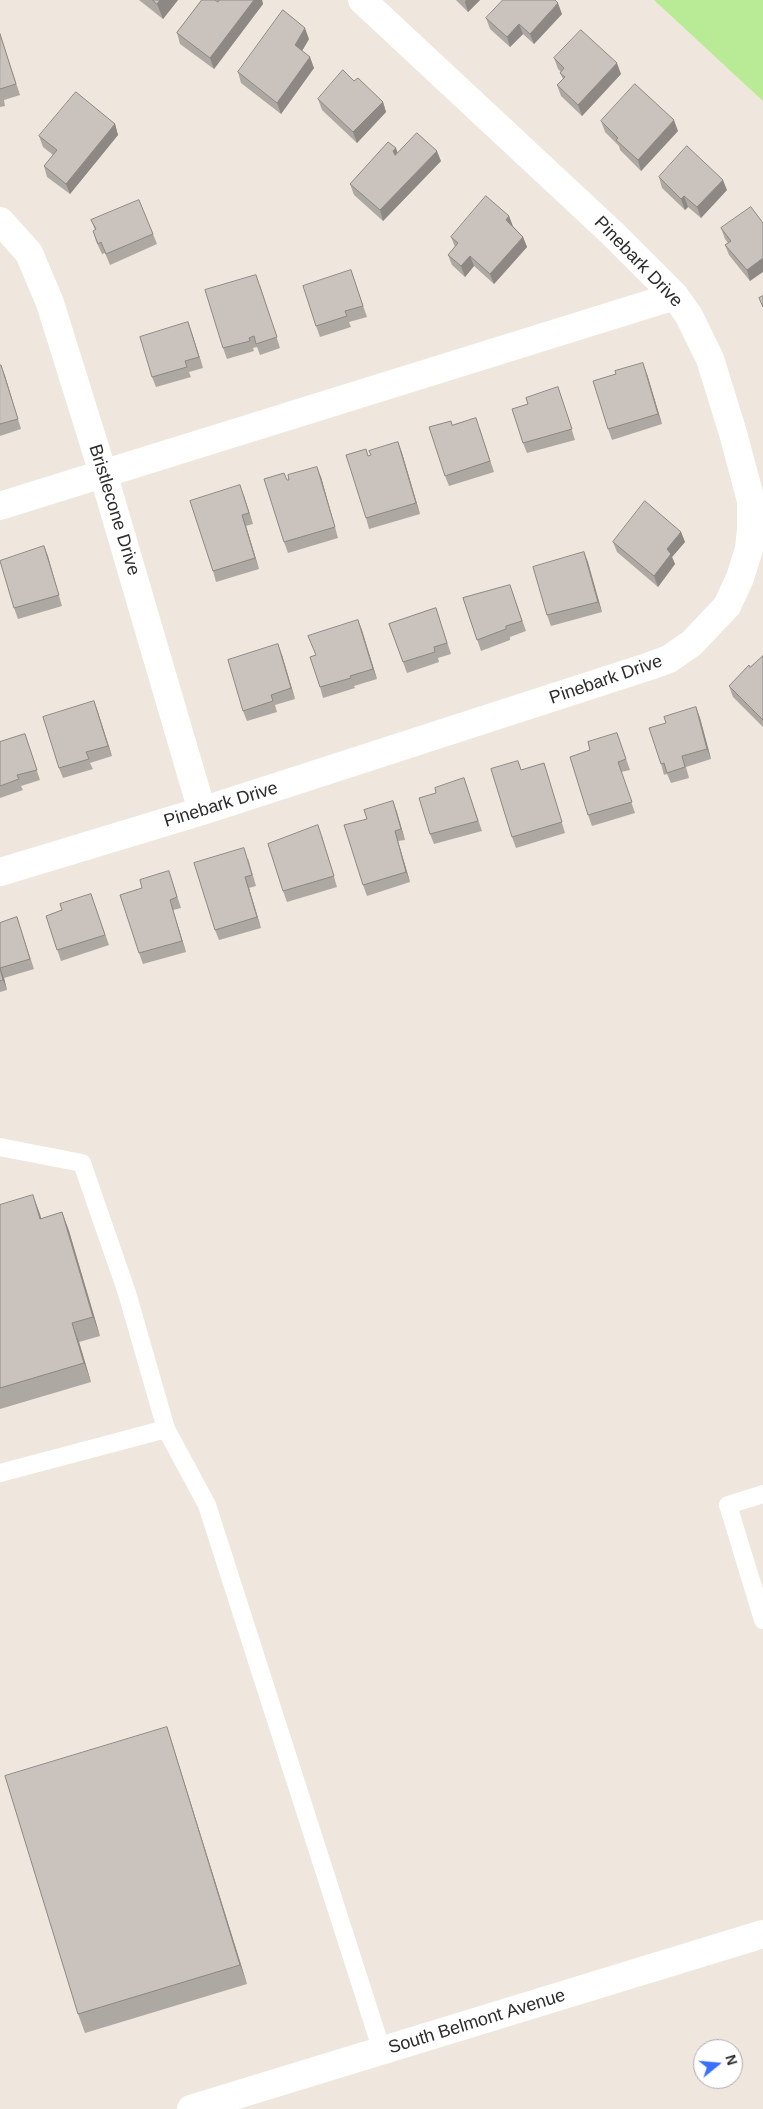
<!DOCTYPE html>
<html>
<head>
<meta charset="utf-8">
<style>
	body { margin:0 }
	#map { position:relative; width:763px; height:2109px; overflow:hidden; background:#efe6dd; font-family:Helvetica,sans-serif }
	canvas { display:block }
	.north { position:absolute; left:693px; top:2039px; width:50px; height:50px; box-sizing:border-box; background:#fff; border:1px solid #ababab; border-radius:50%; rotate:73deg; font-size:14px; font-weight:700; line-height:20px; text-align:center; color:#2c2c2c }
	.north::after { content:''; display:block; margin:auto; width:18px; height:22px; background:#3a6fff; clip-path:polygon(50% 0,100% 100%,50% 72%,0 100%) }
</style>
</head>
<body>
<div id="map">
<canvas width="763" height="2109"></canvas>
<div class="north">N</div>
</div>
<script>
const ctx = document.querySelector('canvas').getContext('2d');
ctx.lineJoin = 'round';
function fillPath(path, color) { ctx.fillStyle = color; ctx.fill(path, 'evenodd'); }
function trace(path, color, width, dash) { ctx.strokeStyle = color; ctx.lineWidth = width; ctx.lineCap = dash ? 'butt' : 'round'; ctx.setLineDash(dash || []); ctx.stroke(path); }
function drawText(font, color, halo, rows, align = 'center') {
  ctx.font = font + ' Helvetica,sans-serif'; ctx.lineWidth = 4; ctx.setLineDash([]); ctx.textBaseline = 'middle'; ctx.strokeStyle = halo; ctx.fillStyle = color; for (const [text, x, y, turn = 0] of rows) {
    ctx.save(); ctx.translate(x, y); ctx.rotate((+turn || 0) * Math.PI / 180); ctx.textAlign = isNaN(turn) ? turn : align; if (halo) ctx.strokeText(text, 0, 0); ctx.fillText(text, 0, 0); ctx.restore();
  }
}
fillPath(new Path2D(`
	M 654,0 L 763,0 L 763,101 Z`), '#b9ea95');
trace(new Path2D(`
	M 0,1147 L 82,1163 L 127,1293 L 166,1429 L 207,1505 L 382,2051
	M 0,1473 L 166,1429
	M 763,1494 L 728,1505 L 763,1620`), '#fff', 18);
trace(new Path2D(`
	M 0,221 L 29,253 L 50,303 L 103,473 L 202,811
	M 0,506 L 675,296
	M 0,872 L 202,811 L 650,666 L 669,659 L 692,643 L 727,606 L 740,578 L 749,549 L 751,529 L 751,501 L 733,433 L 710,359 L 689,316 L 675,296 L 613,234 L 362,0`), '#fff', 28);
trace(new Path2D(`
	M 191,2109 L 763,1934`), '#fff', 28);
fillPath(new Path2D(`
	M 139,0 L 178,0 L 163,19 Z
	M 202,0 L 262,0 L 263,4 L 214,69 L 180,44 L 177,33 Z
	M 456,0 L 480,0 L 468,12 Z
	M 562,14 L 534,44 L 523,34 L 510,47 L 490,29 L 486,18 Z
	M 0,34 L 20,95 L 4,100 L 5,106 L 0,107 Z
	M 309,39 L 302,51 L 314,68 L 281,114 L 241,83 L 238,72 Z
	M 554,58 L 621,74 L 582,116 L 561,96 L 557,85 L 563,79 L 560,73 L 561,72 L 558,69 Z
	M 354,81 L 383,102 L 386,112 L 357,143 L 322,110 L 318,99 Z
	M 601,121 L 678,131 L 641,171 L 620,150 L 619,146 L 605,132 Z
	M 115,124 L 118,135 L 70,194 L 47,177 L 44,166 L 53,155 L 43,147 L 39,136 Z
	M 397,153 L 441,161 L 383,221 L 354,195 L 350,184 Z
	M 659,177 L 727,190 L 701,218 L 688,207 L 685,210 L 662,188 Z
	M 509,216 L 513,226 L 523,237 L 527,247 L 494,284 L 474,266 L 465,277 L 452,265 L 448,255 L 455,247 L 451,237 Z
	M 91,220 L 153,234 L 157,244 L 110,265 L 105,253 L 102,254 L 96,241 L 93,231 L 95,230 Z
	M 763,223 L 750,281 L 729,255 L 725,245 L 728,243 L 725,239 L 721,228 Z
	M 351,270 L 367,317 L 349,322 L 351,327 L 320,337 L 316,326 Z
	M 260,285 L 280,348 L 260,355 L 257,347 L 253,348 L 254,351 L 227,359 L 223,348 Z
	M 188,322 L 203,368 L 189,372 L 191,377 L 156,387 L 152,377 Z
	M 0,365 L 5,376 L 21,429 L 0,436 Z
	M 647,374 L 662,424 L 612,440 L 608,429 Z
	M 558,387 L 575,440 L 527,453 L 523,443 L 528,404 Z
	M 452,425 L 480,429 L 494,472 L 449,486 L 445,476 Z
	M 398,442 L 402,453 L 420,514 L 369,529 L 366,518 L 369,456 Z
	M 321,477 L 338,538 L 288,553 L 284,542 L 287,480 Z
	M 244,496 L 253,524 L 246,526 L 259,569 L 216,582 L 213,571 Z
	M 681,532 L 685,542 L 672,557 L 675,564 L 658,587 L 617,552 L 613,542 Z
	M 44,546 L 62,606 L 18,619 L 14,608 Z
	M 584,552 L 602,612 L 551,626 L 547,615 Z
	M 510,585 L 526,631 L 510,637 L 510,640 L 481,651 L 463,598 Z
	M 436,608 L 451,654 L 438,658 L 439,662 L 407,673 L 389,624 Z
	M 358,620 L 377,679 L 354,686 L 355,688 L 323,698 L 320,687 L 315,655 Z
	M 282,655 L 295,699 L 275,705 L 277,712 L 247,721 L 243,711 Z
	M 763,656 L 763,727 L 733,697 L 729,686 Z
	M 94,701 L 112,756 L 90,763 L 93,769 L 63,778 L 59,768 Z
	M 696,707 L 700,718 L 711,759 L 686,767 L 689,778 L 671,783 L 667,774 L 664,775 L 661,764 L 666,723 Z
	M 617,733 L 630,770 L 621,772 L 635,813 L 592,826 L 588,815 Z
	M 25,734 L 40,780 L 21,786 L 23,790 L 0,798 L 0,742 Z
	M 518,761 L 521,770 L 544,763 L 565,833 L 516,848 L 512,837 Z
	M 464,778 L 482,831 L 434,844 L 430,834 Z
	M 393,801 L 405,840 L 398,841 L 410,882 L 367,896 L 363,885 L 367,819 Z
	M 322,836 L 337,887 L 287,902 L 283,891 Z
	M 248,858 L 256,886 L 249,888 L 261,928 L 219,940 L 215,930 Z
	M 169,871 L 181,908 L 173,910 L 186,952 L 143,964 L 139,953 L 142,888 Z
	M 91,894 L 109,945 L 61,961 L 46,916 L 62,910 Z
	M 17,917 L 34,969 L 4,978 L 7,990 L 0,992 L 0,923 Z
	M 0,1205 L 41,1219 L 62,1212 L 69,1231 L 100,1336 L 79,1342 L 91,1382 L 0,1409 Z
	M 167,1727 L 173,1746 L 247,1984 L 85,2033 L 78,2014 Z`), '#aea8a3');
fillPath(new Path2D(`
	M 160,0 L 178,0 L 163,19 L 157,4 Z
	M 254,0 L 262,0 L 263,4 L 214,69 L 210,58 Z
	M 466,0 L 480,0 L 468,12 L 465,2 Z
	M 558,3 L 562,14 L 534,44 L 530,34 Z
	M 519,24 L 523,34 L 510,47 L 507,37 Z
	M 305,28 L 309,39 L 299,56 L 295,45 Z
	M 310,57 L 314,68 L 281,114 L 277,103 Z
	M 617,63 L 621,74 L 582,116 L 578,105 Z
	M 383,102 L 386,112 L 357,143 L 353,132 Z
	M 674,120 L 678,131 L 641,171 L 638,160 Z
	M 115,124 L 118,135 L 70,194 L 66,184 Z
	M 396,148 L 400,159 L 397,162 L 393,151 Z
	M 437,151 L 441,161 L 383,221 L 380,210 Z
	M 723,180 L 727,190 L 701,218 L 697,207 Z
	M 684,196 L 688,207 L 685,210 L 681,199 Z
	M 509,216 L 513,227 L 506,220 Z
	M 523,237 L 527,247 L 494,284 L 490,274 Z
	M 470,256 L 474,266 L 465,277 L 461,266 Z
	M 763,258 L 763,272 L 750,281 L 747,270 Z
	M 188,322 L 192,333 L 203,368 L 199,357 Z
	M 643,363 L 647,374 L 662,424 L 658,414 Z
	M 1,365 L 5,376 L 21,429 L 18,419 Z
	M 398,442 L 402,453 L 420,514 L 416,503 Z
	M 317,467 L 321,477 L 338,538 L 335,527 Z
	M 240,485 L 244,496 L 253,524 L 249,513 Z
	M 242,515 L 246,526 L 259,569 L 255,558 Z
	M 681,532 L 685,542 L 672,557 L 675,564 L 658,587 L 654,576 L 667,549 Z
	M 44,546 L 48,556 L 62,606 L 59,595 Z
	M 584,552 L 588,562 L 602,612 L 598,602 Z
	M 358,620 L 362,630 L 377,679 L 373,669 Z
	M 278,644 L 282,655 L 295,699 L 291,688 Z
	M 94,701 L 98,712 L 112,756 L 108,746 Z
	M 696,707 L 700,718 L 711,759 L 707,749 Z
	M 393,801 L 397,812 L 405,840 L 401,829 Z
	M 395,831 L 398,841 L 410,882 L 406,872 Z
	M 245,877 L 249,888 L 261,928 L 257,917 Z
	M 170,900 L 173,910 L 186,952 L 182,941 Z
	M 0,968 L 4,978 L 7,990 L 3,980 Z
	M 33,1195 L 40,1214 L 47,1238 L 40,1219 Z
	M 62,1212 L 69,1231 L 100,1336 L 93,1317 Z
	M 72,1323 L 79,1342 L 91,1382 L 84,1363 Z
	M 167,1727 L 173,1746 L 247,1984 L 240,1965 Z`), '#8d8884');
const building = new Path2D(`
	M 153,0 L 160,0 L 157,4 Z
	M 202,0 L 215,0 L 218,2 L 219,0 L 254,0 L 210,58 L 177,33 Z
	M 503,0 L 555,0 L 558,3 L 530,34 L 519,24 L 507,37 L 486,18 Z
	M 283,10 L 305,28 L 295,45 L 310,57 L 277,103 L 238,72 Z
	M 581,30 L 617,63 L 578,105 L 557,85 L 565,77 L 560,73 L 564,68 L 554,58 Z
	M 0,34 L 16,84 L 0,89 Z
	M 343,70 L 354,81 L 358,78 L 383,102 L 353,132 L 318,99 Z
	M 635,84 L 674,120 L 638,160 L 616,140 L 618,138 L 601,121 Z
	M 76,92 L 115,124 L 66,184 L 44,166 L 57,150 L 39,136 Z
	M 417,133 L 437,151 L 380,210 L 350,184 L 388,142 L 396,148 L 393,151 L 395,155 Z
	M 687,146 L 723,180 L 697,207 L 684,196 L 681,199 L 659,177 Z
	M 486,196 L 509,216 L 506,220 L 523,237 L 490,274 L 470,256 L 461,266 L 448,255 L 458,243 L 451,237 Z
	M 139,200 L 153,234 L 106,254 L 101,242 L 98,244 L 93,231 L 96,229 L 91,220 Z
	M 751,207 L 763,223 L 763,258 L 747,270 L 725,245 L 731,241 L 721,228 Z
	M 351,270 L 363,306 L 345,311 L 347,316 L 316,326 L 303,286 Z
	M 256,275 L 277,337 L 256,344 L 254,336 L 249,338 L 250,341 L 223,348 L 205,290 Z
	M 763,296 L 763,307 L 759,298 Z
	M 188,322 L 199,357 L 185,361 L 187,367 L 152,377 L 140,337 Z
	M 643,363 L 658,414 L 608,429 L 593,381 L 616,374 L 615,371 Z
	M 0,365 L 1,365 L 18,419 L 0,424 Z
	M 558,387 L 572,429 L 523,443 L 512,409 L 528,404 L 526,398 Z
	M 476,418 L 490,461 L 445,476 L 429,427 L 451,421 L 452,425 Z
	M 398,442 L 416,503 L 366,518 L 346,455 L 366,449 L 368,456 L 371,455 L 369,451 Z
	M 317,467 L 335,527 L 284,542 L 264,479 L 284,473 L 287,480 L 289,480 L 288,475 Z
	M 240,485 L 249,513 L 242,515 L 255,558 L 213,571 L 190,501 Z
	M 645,501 L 681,532 L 667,549 L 671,554 L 654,576 L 613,542 Z
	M 44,546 L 59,595 L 14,608 L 0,561 Z
	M 584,552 L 598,602 L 547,615 L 533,567 Z
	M 510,585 L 522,621 L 506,626 L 506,629 L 477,640 L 463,598 Z
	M 436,608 L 447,643 L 434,647 L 435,652 L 403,662 L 389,624 Z
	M 358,620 L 373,669 L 350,676 L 351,678 L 320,687 L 310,657 L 316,655 L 308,636 Z
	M 278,644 L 291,688 L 271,695 L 273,701 L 243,711 L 228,660 Z
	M 763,656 L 763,720 L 729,686 L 749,665 L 750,667 Z
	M 94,701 L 108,746 L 86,752 L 89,759 L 59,768 L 43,717 Z
	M 696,707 L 707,749 L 682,756 L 685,767 L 667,773 L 664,763 L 661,764 L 649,728 L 666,723 L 664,717 Z
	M 617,733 L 626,759 L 618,762 L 632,802 L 588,815 L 570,757 L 590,750 L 588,742 Z
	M 25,734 L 37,770 L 17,775 L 19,779 L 0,786 L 0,742 Z
	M 518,761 L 521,770 L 544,763 L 562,822 L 512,837 L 491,769 Z
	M 464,778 L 478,821 L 430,834 L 419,798 L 436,793 L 435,788 Z
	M 393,801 L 401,829 L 395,831 L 406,872 L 363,885 L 344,825 L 367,819 L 364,810 Z
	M 318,825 L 334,876 L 283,891 L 268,844 Z
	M 244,848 L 252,875 L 245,877 L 257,917 L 215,930 L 194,863 Z
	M 169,871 L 177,897 L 170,900 L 182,941 L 139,953 L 120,895 L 142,888 L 140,880 Z
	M 91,894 L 105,935 L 57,950 L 46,916 L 62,910 L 60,904 Z
	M 17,917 L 30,959 L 0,968 L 0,923 Z
	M 0,968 L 3,980 L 0,981 Z
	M 33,1195 L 40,1219 L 62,1212 L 93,1317 L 72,1323 L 84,1363 L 0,1388 L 0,1205 Z
	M 167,1727 L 240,1965 L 78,2014 L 5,1776 Z`);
fillPath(building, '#cac3bd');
trace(building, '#8d8884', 1);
drawText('18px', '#2c2c2c', '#fff', [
	["Pinebark Drive",638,262,46],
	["Bristlecone Drive",114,510,73],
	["Pinebark Drive",606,680,-19],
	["Pinebark Drive",221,805,-17],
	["South Belmont Avenue",477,2022,-17]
]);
</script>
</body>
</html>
